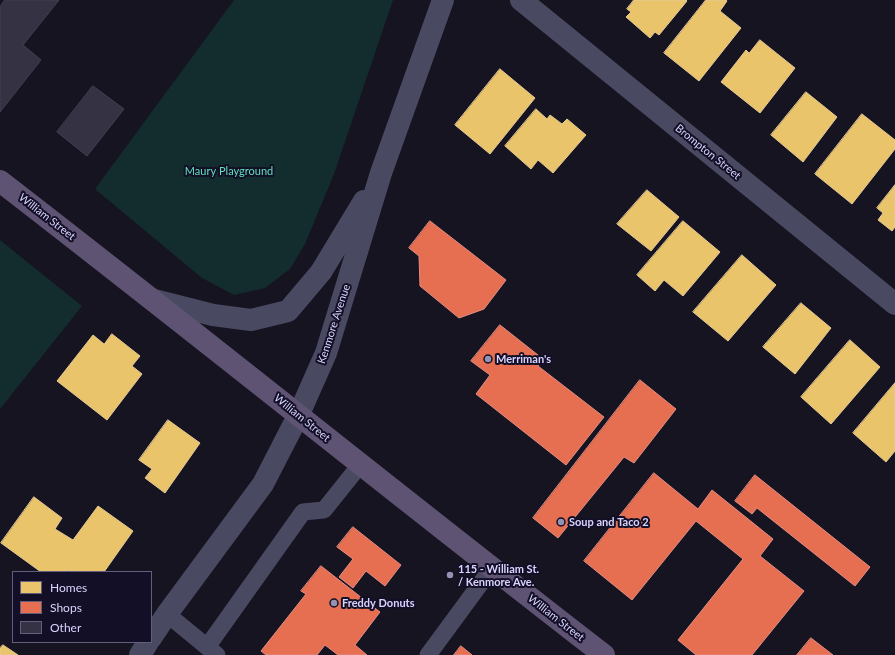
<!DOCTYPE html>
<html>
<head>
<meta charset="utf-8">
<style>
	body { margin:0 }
	#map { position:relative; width:895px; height:655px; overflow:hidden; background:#161421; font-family:Lato,sans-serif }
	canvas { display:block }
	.legend { position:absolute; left:12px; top:571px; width:140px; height:72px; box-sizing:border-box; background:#130f26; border:1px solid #625e7d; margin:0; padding:5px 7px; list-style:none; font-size:12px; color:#d9d4ff }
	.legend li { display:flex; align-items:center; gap:8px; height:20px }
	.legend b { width:20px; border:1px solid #625e7d }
</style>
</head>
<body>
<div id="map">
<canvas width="895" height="655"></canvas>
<ul class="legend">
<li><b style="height:11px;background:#e9c46a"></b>Homes</li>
<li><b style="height:11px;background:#e76f51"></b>Shops</li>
<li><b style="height:11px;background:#343243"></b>Other</li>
</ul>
</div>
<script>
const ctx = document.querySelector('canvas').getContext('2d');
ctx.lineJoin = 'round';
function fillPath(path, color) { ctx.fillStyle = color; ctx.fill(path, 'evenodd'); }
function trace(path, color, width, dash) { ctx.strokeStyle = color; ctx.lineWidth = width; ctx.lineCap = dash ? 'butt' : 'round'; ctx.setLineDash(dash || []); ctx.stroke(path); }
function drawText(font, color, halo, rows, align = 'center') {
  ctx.font = font + ' Lato,sans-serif'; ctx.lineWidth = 4; ctx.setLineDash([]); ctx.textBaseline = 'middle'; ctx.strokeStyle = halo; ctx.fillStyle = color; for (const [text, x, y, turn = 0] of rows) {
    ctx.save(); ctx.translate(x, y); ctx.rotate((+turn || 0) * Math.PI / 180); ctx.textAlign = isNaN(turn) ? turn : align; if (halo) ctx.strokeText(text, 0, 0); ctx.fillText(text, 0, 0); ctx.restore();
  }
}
fillPath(new Path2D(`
	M 234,0 L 393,0 L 334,174 L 305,244 L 290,269 L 265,288 L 234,295 L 202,278 L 95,189 Z
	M 0,240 L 82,306 L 0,409 Z`), '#132c2d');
const homes = new Path2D(`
	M 634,0 L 686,0 L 687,1 L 659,35 L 655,32 L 650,38 L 626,17 L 631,12 L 627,9 Z
	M 706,0 L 726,0 L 727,1 L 720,11 L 741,28 L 699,81 L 664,53 Z
	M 760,40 L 795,68 L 760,113 L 721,82 L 746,50 L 749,53 Z
	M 500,69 L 535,98 L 490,154 L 455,125 Z
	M 806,92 L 837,117 L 803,162 L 771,135 Z
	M 536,109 L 547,119 L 550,115 L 562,124 L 567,119 L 586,135 L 553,173 L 538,160 L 531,169 L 505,146 Z
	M 862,114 L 895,140 L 895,149 L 852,204 L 815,174 Z
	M 895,185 L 895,227 L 892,231 L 878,220 L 883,213 L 877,208 Z
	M 647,190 L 679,217 L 651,251 L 617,224 Z
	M 683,221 L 720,252 L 683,296 L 664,280 L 655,291 L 637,275 Z
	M 742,255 L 776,285 L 728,341 L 693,312 Z
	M 801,303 L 831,328 L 795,374 L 763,347 Z
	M 112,334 L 140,356 L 132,366 L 142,374 L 107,420 L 57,381 L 93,335 L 104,344 Z
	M 850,340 L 880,367 L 831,424 L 801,397 Z
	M 895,383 L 895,451 L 886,462 L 853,433 Z
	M 168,420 L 200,443 L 165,493 L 145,478 L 152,469 L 139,460 Z
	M 34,497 L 62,518 L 55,529 L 73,540 L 98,506 L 133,531 L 104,572 L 70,572 L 67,570 L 65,572 L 41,572 L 1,543 Z
	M 3,645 L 18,655 L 0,655 L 0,648 Z`);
fillPath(homes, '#e9c46a');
trace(homes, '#e4c997', 1);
const shops = new Path2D(`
	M 430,221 L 506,280 L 484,309 L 459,318 L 420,286 L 419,256 L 409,248 Z
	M 500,325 L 543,359 L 538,366 L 604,417 L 566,465 L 476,394 L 490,375 L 471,361 Z
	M 640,380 L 676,409 L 634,463 L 624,457 L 558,538 L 533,518 Z
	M 654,473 L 698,509 L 712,490 L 773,539 L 760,556 L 804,591 L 752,655 L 696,655 L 678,640 L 743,559 L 696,521 L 632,600 L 584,561 Z
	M 755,475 L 870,567 L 855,586 L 757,508 L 752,514 L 735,501 Z
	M 353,527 L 401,565 L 385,586 L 366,571 L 353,588 L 339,577 L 353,559 L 337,547 Z
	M 321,566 L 380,612 L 355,645 L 367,655 L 338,655 L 325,645 L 317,655 L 266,655 L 261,651 L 306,594 L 301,591 Z
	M 811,638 L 833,655 L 797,655 Z
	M 461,646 L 472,655 L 454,655 Z`);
fillPath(shops, '#e76f51');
trace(shops, '#e38d85', 1);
const building = new Path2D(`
	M 5,0 L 59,0 L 23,45 L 41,60 L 0,112 L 0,7 Z
	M 93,86 L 124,109 L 87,156 L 57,132 Z`);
fillPath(building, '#343243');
trace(building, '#433f54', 1);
trace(new Path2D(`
	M 167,614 L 217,655
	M 207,647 L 303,512 L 324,510 L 360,465
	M 428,655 L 492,568`), '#4a4962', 17);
trace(new Path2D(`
	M 521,0 L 895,304
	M 151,638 L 167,614 L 263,484 L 299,414
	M 140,655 L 148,642`), '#4a4962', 22);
trace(new Path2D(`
	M 154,300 L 213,315 L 251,320 L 288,311 L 321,272 L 364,201
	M 299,414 L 326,353 L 381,173 L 443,0`), '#4a4962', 22);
trace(new Path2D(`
	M 0,181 C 202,337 401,498 604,655`), '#5e5373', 22);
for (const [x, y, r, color] of [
	[488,359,4,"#9591b1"],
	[561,522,4,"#9591b1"],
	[450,575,4,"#9591b1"],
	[334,603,4,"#9591b1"]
]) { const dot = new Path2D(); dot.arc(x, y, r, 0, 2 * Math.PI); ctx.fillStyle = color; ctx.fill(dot); trace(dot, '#130f26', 1.5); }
drawText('11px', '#d9d4ff', '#130f26', [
	["Brompton Street",708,152,39],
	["William Street",47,217,38],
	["Kenmore Avenue",334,324,-72],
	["William Street",302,418,39],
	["William Street",556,618,38]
]);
drawText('11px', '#5fe0c0', '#130f26', [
	["Maury Playground",229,171]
]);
drawText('bold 11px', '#d9d4ff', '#130f26', [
	["Merriman's",496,359],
	["Soup and Taco 2",569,522],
	["115 - William St.",458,569],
	["/ Kenmore Ave.",458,582],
	["Freddy Donuts",342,603]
], 'left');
</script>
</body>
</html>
